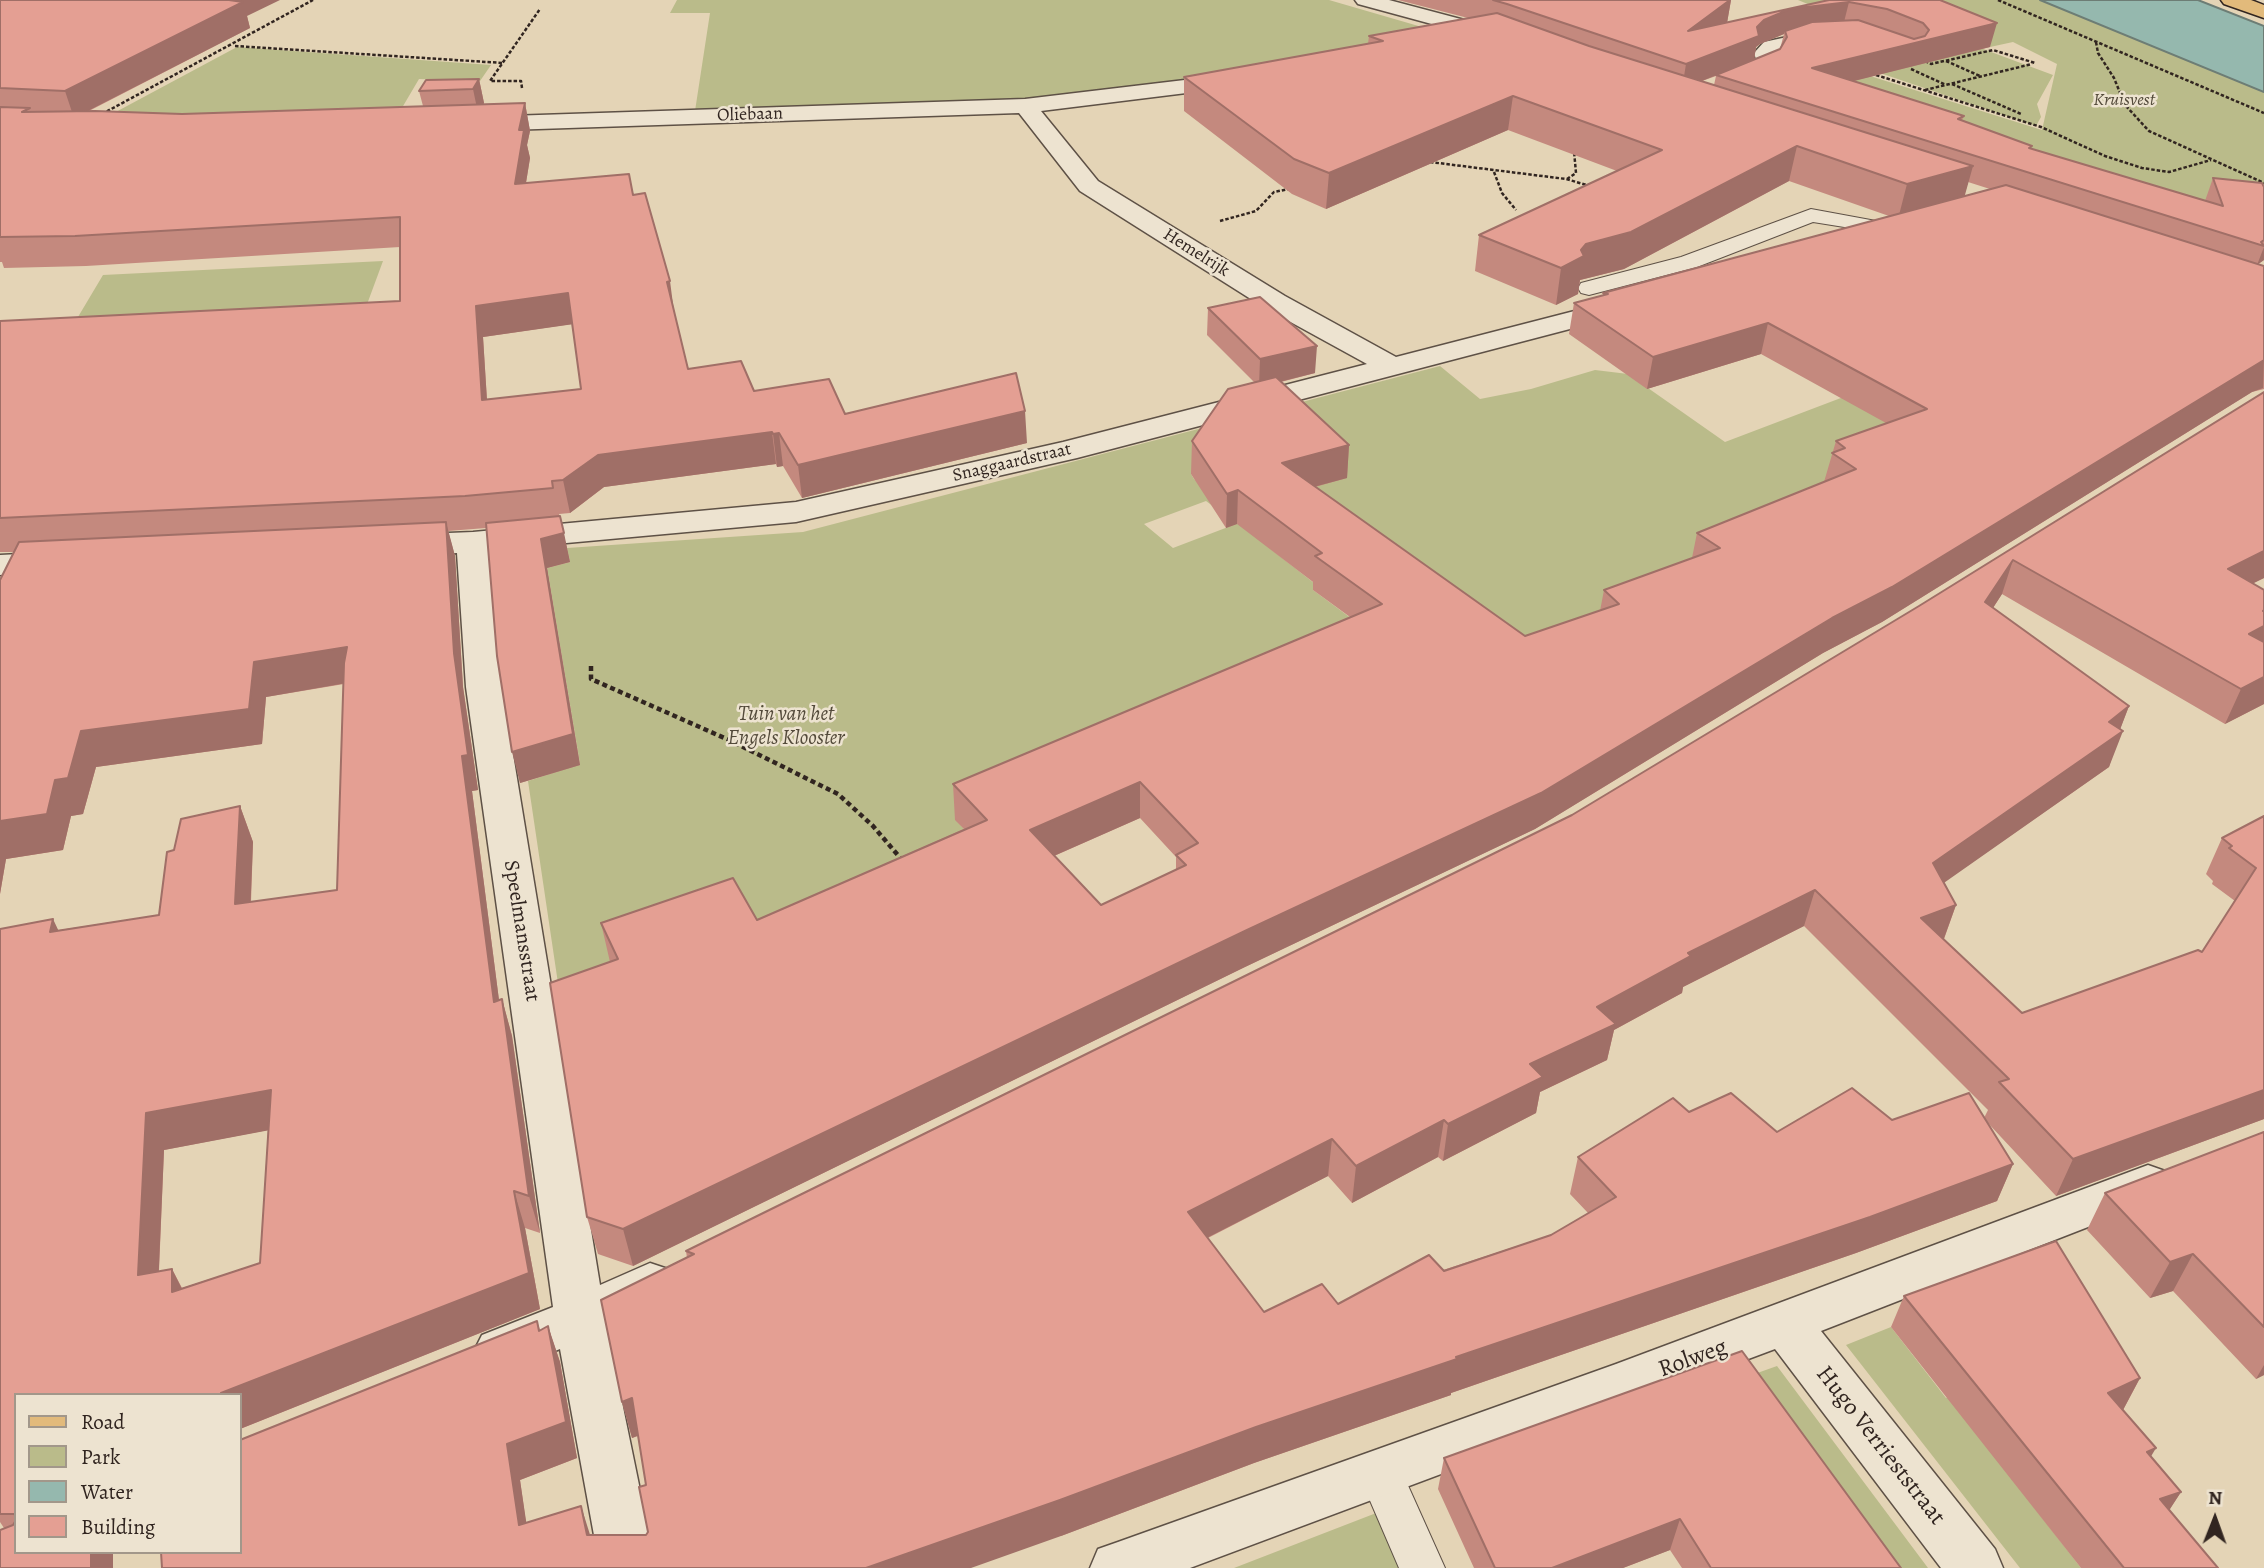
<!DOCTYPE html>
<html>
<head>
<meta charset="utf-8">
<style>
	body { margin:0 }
	#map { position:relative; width:2264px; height:1568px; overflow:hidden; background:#e4d4b6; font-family:Alegreya,serif }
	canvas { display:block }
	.legend { position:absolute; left:14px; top:1393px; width:228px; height:161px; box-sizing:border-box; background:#ede3d0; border:2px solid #a2978a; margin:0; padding:9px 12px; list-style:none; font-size:21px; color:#312520 }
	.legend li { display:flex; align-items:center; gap:14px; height:35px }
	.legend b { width:35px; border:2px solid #a2978a }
	.north { position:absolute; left:2180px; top:1484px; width:70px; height:70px; -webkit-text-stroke:5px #ede3d0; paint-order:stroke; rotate:1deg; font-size:19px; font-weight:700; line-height:28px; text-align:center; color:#312520 }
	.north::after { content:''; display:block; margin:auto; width:24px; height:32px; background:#312520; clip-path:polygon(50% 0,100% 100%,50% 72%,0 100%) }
</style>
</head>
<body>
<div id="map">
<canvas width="2264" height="1568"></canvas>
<ul class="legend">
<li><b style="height:9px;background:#e2ba7b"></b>Road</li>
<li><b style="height:19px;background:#babb8a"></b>Park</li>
<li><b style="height:19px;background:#95b8ae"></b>Water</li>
<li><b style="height:19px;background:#e49f93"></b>Building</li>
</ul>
<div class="north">N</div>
</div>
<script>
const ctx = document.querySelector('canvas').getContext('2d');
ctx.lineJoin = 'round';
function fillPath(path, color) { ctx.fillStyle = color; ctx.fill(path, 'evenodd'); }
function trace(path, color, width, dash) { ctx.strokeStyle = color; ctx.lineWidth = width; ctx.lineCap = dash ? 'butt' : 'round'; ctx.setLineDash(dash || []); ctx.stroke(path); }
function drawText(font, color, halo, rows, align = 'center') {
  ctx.font = font + ' Alegreya,serif'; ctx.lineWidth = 5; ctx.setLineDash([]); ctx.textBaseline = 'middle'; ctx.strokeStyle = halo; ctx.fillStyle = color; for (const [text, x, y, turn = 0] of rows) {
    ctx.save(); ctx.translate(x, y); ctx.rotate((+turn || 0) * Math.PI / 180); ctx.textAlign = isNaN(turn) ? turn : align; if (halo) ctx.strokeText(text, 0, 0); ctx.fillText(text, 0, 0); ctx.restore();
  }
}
fillPath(new Path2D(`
	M 677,0 L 1329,0 L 1446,34 L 1266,71 L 1031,101 L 695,111 L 710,13 L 670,13 Z
	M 1798,0 L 2040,0 L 2264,92 L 2264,242 L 2227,232 L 1777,51 L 1983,49 L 2053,75 L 2037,104 L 2041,117 L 2036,126 L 1880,73 L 1870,76 L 2042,130 L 2057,64 L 2013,42 L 1990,47 L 1931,23 L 1844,19 Z
	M 237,47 L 491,65 L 480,81 L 419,79 L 396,118 L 99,121 Z
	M 383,261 L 366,307 L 75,322 L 103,275 Z
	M 1440,366 L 1480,399 L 1531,389 L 1595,370 L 1628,374 L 1725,442 L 1854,393 L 1953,445 L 1888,475 L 1908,488 L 1788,538 L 1893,601 L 1780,670 L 1749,654 L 1720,675 L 1707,664 L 1696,674 L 1679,680 L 1636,648 L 1676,635 L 1662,624 L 1668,621 L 1648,606 L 1598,624 L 1612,639 L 1507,676 L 1468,647 L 1421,668 L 1402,653 L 1416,646 L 1426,652 L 1469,633 L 1234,463 L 1209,472 L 1204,468 L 1193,471 L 1191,474 L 1194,479 L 1227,502 L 1214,507 L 1206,501 L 1144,524 L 1173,548 L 1236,524 L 1228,517 L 1240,513 L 1285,545 L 1272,550 L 1319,587 L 1313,590 L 1371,633 L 1365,634 L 1360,643 L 1362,645 L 956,820 L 989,856 L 763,956 L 739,915 L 610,960 L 626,996 L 563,1017 L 528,781 L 580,764 L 547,568 L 570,562 L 567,548 L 803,532 Z
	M 1891,1327 L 1946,1398 L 1949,1397 L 2081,1568 L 2020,1568 L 1846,1345 Z
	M 1777,1366 L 1928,1568 L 1864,1568 L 1732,1382 Z
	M 1384,1510 L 1408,1568 L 1234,1568 Z`), '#babb8a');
const water = new Path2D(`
	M 2040,0 L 2198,0 L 2264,26 L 2264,92 Z`);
fillPath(water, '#95b8ae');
trace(water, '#6d7d75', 2);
const service = new Path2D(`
	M 1811,209 L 1876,221 L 1897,234 L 1894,239 L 1886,240 L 1863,230 L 1813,222 L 1697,267 L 1589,295 L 1581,293 L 1578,288 L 1581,283 L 1681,257 Z
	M 1381,1455 L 1397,1461 L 1445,1568 L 1399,1568 L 1359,1475 L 1365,1461 Z`);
const minor = new Path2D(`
	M 1355,0 L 1389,0 L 1506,31 L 1509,36 L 1506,41 L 1498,42 L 1358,4 Z
	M 1833,27 L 1841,28 L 1844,33 L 1841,38 L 1779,52 L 1777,54 L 1780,60 C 1772,76 1741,91 1723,87 L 1720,82 L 1723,77 L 1757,62 L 1754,53 L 1764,42 Z
	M 1235,74 L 1243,76 L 1246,81 L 1243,86 L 1041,111 L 1098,181 L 1285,296 L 1396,357 L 1621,299 L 1631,301 L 1635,307 L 1631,313 L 1077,458 L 796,522 L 490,550 L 502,687 L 600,1285 L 650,1263 L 668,1269 L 675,1284 L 668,1299 L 607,1329 L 656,1568 L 600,1568 L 560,1349 L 500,1373 L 482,1367 L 474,1351 L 482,1335 L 553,1307 L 466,687 L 457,553 L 399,555 L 387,552 L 382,545 L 387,538 L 399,535 L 473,532 L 796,502 L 1063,442 L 1367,364 L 1265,308 L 1080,191 L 1019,113 L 478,131 L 470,129 L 466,124 L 470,119 L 478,117 L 1025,99 Z
	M 59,552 L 71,555 L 76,562 L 71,569 L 0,575 L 0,555 Z
	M 2148,1165 L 2165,1171 L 2172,1184 L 2165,1197 L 1821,1331 L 1995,1549 L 2003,1568 L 1941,1568 L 1775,1349 L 1190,1568 L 1090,1568 L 1098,1549 L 1118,1542 L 1616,1364 Z`);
const primary = new Path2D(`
	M 2221,0 L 2251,0 L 2264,5 L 2264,18 L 2224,4 Z`);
trace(service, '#5e5146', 2);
trace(minor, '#5e5146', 3);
trace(primary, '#312520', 3);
trace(new Path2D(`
	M 1998,0 L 2264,113
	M 2096,42 L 2098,53 L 2114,78 L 2125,105 L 2149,131 L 2264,183
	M 235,46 L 503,63
	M 1925,61 L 1931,64 L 1993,50 L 2035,63
	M 1946,61 L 1980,76
	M 1911,69 L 1946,85
	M 1876,75 L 2041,127 L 2105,156 L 2142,168 L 2169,172 L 2211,160
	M 1952,84 L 2021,114
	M 522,88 L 521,81 L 490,81 L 540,9
	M 1925,90 L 2032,64
	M 102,114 L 313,0
	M 1430,162 L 1566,179 L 1590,186
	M 1494,172 L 1502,193 L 1516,210
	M 1567,179 L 1576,173 L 1574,151
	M 1220,221 L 1256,211 L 1274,192 L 1289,189`), '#312520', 2.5, [3.5, 2]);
trace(new Path2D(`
	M 591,666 L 591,679 L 729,740 L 838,794 L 873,826 L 902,860`), '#312520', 4.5, [5, 3.5]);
fillPath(service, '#ede3d0');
fillPath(minor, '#ede3d0');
fillPath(primary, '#e2ba7b');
fillPath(new Path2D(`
	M 0,0 L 247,16 L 250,28 L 89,111 L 182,114 L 423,106 L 419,91 L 479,79 L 484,103 L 483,105 L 525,103 L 530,131 L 527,145 L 530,158 L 526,183 L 633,195 L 674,312 L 688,369 L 754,391 L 845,414 L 1027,443 L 802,498 L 783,466 L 777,467 L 776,464 L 604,487 L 570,513 L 559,514 L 570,562 L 547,568 L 580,765 L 520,783 L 486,528 L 448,531 L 455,556 L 463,687 L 478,790 L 472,791 L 499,1000 L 502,999 L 512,1036 L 540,1233 L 525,1228 L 540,1309 L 240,1429 L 240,1395 L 16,1395 L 16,1552 L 113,1552 L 113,1568 L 0,1568 L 4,1528 L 0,1522 L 0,929 L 59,930 L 159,915 L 174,850 L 240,806 L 253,842 L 251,902 L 337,890 L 344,684 L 266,697 L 262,744 L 96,767 L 83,814 L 71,816 L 63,850 L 6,859 L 0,894 L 0,580 L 14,552 L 0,552 L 0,321 L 400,301 L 400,247 L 86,266 L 4,268 L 2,262 L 0,262 ZM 572,324 L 581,389 L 487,400 L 483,337 ZM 268,1130 L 260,1263 L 182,1288 L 172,1269 L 159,1271 L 164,1150 Z
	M 1398,0 L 1731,0 L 1727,23 L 1829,0 L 1940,0 L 1990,47 L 1853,81 L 1964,116 L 1962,120 L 2032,149 L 2205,201 L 2213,178 L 2264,187 L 2264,260 L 2258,264 L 2264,266 L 2264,389 L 2252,392 L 1882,622 L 1823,653 L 1535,829 L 1245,967 L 633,1266 L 598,1254 L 587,1217 L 610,962 L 601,923 L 757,920 L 964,829 L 955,820 L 953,784 L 1350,617 L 1313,590 L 1313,582 L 1237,524 L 1226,528 L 1191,474 L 1192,441 L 1255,383 L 1207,335 L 1208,308 L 1315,373 L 1281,382 L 1349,445 L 1347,478 L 1315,487 L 1525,636 L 1600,611 L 1604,590 L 1692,558 L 1697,533 L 1824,482 L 1836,441 L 1886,423 L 1761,354 L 1647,389 L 1569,334 L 1574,303 L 1603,296 L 1603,293 L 1889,216 L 1789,181 L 1624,269 L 1580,280 L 1578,294 L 1556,305 L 1475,271 L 1479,235 L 1617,171 L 1508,130 L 1326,209 L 1292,194 L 1184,111 L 1184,77 L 1368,44 L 1369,36 L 1468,18 ZM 1784,34 L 1780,49 L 1754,60 L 1756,47 L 1760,44 ZM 1716,76 L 1714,85 L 1702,81 ZM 1968,182 L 1990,189 L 1964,196 ZM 1140,818 L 1176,857 L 1176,870 L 1101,905 L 1054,856 Z
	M 2264,392 L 2264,578 L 2253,583 L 2264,704 L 2225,724 L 2002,594 L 1993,608 L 2129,706 L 2120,729 L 2109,767 L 1944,882 L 1956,905 L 1944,939 L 2022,1013 L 2202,952 L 2235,901 L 2212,884 L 2213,881 L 2206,874 L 2222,838 L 2264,816 L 2264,1119 L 2056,1196 L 1987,1122 L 2013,1164 L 1997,1201 L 1856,1253 L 1451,1393 L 1451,1395 L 1254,1463 L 1061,1536 L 161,1552 L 537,1321 L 540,1330 L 548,1326 L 560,1362 L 577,1458 L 520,1480 L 526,1523 L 590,1535 L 646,1535 L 648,1532 L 646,1485 L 638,1436 L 632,1438 L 622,1402 L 687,1258 L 686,1251 L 1572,815 L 1919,606 ZM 1804,926 L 1988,1110 L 1984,1118 L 1892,1120 L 1777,1132 L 1578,1157 L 1570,1194 L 1588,1213 L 1551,1235 L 1338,1304 L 1264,1312 L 1208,1238 L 1328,1176 L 1352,1203 L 1438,1157 L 1443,1161 L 1536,1113 L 1540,1092 L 1607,1060 L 1614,1030 L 1682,993 L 1683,987 Z
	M 2264,1132 L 2264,1375 L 2256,1379 L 2173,1291 L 2150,1298 L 2087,1230 L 2105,1193 Z
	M 1904,1296 L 2140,1378 L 2123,1410 L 2151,1456 L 2181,1492 L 2169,1510 L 2218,1568 L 2081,1568 L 1891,1327 Z
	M 1444,1458 L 1901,1568 L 1682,1568 L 1670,1550 L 1623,1568 L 1474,1568 L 1438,1489 Z`), '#c4897e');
fillPath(new Path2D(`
	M 223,0 L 280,0 L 247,16 L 250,28 L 74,118 L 65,91 Z
	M 1731,0 L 1727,23 L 1688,31 Z
	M 1849,2 L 1843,26 L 1785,33 L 1785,31 L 1784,34 L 1760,44 L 1756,47 L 1754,60 L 1682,89 L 1686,64 L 1757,27 L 1764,20 L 1790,9 Z
	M 1997,23 L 1990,47 L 1806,93 L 1812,68 Z
	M 479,79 L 484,103 L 478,113 L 473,89 Z
	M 1513,96 L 1508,130 L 1326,209 L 1329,173 Z
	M 525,103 L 530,131 L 527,145 L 530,158 L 521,213 L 515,184 L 519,130 Z
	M 1797,146 L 1789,181 L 1624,269 L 1580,280 L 1578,294 L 1556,305 L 1561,268 L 1581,250 L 1586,244 Z
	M 1973,166 L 1963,202 L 1898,219 L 1907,184 Z
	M 2264,247 L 2264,260 L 2257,265 Z
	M 670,281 L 674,312 L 667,282 Z
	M 568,293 L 574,324 L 483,337 L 489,433 L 482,400 L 476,306 Z
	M 1768,323 L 1761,354 L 1647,389 L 1653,357 Z
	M 1317,346 L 1315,373 L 1259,387 L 1260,359 Z
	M 2264,360 L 2263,388 L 2252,392 L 1882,622 L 1823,653 L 1535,829 L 1245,967 L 633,1266 L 623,1229 Z
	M 1025,411 L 1027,443 L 802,498 L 798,465 Z
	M 772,432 L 776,464 L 604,487 L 570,513 L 563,480 L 598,455 Z
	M 779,433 L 783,466 L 777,467 L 773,434 Z
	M 1349,445 L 1347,478 L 1280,496 L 1282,463 Z
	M 1238,490 L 1237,524 L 1226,528 L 1227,494 Z
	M 446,522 L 455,556 L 463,687 L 478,790 L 472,791 L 504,1039 L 494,1002 L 462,756 L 454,653 Z
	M 564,533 L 570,562 L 547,568 L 580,765 L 520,783 L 512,752 L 541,539 Z
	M 2264,551 L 2264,578 L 2214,603 L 2228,569 Z
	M 2013,560 L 2002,594 L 1974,637 L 1985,602 Z
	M 2264,603 L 2264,651 L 2234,668 Z
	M 347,647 L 358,681 L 266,697 L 262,744 L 96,767 L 83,814 L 71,816 L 63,850 L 6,859 L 0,894 L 0,821 L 81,731 L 254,662 Z
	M 2264,677 L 2264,704 L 2225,724 L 2241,689 Z
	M 2129,706 L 2118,735 L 2123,731 L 2109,767 L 1921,899 L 1933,863 Z
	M 1140,782 L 1140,818 L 1031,866 L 1030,830 Z
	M 240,806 L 253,842 L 249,941 L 235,904 Z
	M 1815,890 L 1804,926 L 1683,987 L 1682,993 L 1614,1030 L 1607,1060 L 1540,1092 L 1536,1113 L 1443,1161 L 1448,1124 L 1530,1064 L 1597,1007 L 1688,953 Z
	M 1956,905 L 1943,941 L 1921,918 Z
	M 53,919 L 70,955 L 50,932 Z
	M 502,999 L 512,1036 L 540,1233 L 529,1196 Z
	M 271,1090 L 286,1127 L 164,1150 L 157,1312 L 138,1275 L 146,1113 Z
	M 2264,1090 L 2264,1119 L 2056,1196 L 2073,1159 Z
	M 1444,1120 L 1438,1157 L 1352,1203 L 1356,1166 Z
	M 1332,1139 L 1328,1176 L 1187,1248 L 1188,1212 Z
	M 2013,1164 L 1997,1201 L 1856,1253 L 1451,1393 L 1451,1395 L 1254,1463 L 1061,1536 L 971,1568 L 866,1568 L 1256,1427 Z
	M 514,1191 L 525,1228 L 540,1309 L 240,1429 L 240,1395 L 221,1395 L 221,1393 Z
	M 2193,1254 L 2173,1291 L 2150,1298 L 2170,1262 Z
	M 172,1269 L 190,1305 L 172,1292 Z
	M 548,1326 L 560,1362 L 577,1458 L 520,1480 L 532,1561 L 519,1525 L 507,1444 Z
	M 2264,1365 L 2264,1375 L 2256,1379 Z
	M 2140,1378 L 2123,1410 L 2108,1393 Z
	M 632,1398 L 642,1434 L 632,1438 L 622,1402 Z
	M 2156,1448 L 2137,1480 L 2147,1452 Z
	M 2181,1492 L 2161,1523 L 2160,1499 Z
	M 581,1506 L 592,1541 L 587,1535 Z
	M 1680,1519 L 1670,1550 L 1623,1568 L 1552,1568 Z
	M 91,1552 L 113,1552 L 113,1568 L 91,1568 Z`), '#a06f67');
const building = new Path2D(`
	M 0,0 L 229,0 L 243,2 L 65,91 L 0,88 Z
	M 1493,0 L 1730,0 L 1688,31 L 1829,0 L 1940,0 L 1997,23 L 1812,68 L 1964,116 L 1958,119 L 2032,146 L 2029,148 L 2223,206 L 2213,178 L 2262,183 L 2264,187 L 2264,240 L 2261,242 L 2264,246 L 1716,75 L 1780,49 L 1787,37 L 1785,31 L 1812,22 L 1858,20 L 1914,39 L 1925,36 L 1929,30 L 1923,23 L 1887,9 L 1849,2 L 1790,9 L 1764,20 L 1757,27 L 1759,36 L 1686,64 L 1507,4 Z
	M 1497,13 L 1589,46 L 1973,166 L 1907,184 L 1797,146 L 1631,232 L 1586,244 L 1581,250 L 1584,256 L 1561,268 L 1479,235 L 1662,150 L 1513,96 L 1329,173 L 1294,159 L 1184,77 L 1383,41 L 1369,36 Z
	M 479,79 L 473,89 L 419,91 L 426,80 Z
	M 525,103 L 519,130 L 524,130 L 515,184 L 629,174 L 633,195 L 645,193 L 670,281 L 667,282 L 688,369 L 741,361 L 754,391 L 829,379 L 845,414 L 1016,373 L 1025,411 L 798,465 L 779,433 L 773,434 L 772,432 L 598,455 L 563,480 L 552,481 L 553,488 L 465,496 L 0,518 L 0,321 L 400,301 L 400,217 L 75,236 L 0,237 L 0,107 L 30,108 L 22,112 L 95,111 L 182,114 ZM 568,293 L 581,389 L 482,400 L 476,306 Z
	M 2006,185 L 2264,266 L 2264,360 L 1892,587 L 1832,618 L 1541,793 L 1247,930 L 623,1229 L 587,1217 L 550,983 L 618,959 L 601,923 L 733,878 L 757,920 L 987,820 L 953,784 L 1382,604 L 1315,556 L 1322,553 L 1238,490 L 1227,494 L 1192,441 L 1228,389 L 1276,377 L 1349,445 L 1282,463 L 1525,636 L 1619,604 L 1604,590 L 1720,548 L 1697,533 L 1856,469 L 1832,453 L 1845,448 L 1836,441 L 1927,409 L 1768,323 L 1653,357 L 1574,303 L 1608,294 L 1603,293 ZM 1140,782 L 1198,843 L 1176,855 L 1186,865 L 1101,905 L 1030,830 Z
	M 1260,297 L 1317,346 L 1260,359 L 1208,308 Z
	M 2264,392 L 2264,551 L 2228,569 L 2264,590 L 2264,610 L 2263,611 L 2264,611 L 2264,626 L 2249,634 L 2264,642 L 2264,677 L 2241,689 L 2013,560 L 1985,602 L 2129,706 L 2109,722 L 2123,731 L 1933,863 L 1956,905 L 1921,918 L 2022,1013 L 2198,950 L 2202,952 L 2256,868 L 2229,848 L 2232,846 L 2222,838 L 2264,816 L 2264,1090 L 2073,1159 L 1999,1082 L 2009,1079 L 1815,890 L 1688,953 L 1691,956 L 1597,1007 L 1616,1024 L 1530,1064 L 1543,1077 L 1448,1124 L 1444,1120 L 1356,1166 L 1332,1139 L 1188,1212 L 1264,1312 L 1322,1284 L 1338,1304 L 1429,1255 L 1444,1271 L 1551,1235 L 1616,1197 L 1578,1157 L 1673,1098 L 1689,1112 L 1731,1093 L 1777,1132 L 1852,1088 L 1892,1120 L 1969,1093 L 2013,1164 L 1870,1217 L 1456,1357 L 1457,1359 L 1256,1427 L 1060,1500 L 866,1568 L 162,1568 L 161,1552 L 240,1552 L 240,1440 L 537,1321 L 539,1331 L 548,1326 L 566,1422 L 507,1444 L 519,1525 L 581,1506 L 587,1535 L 646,1535 L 648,1532 L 639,1487 L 646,1485 L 632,1398 L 622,1402 L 601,1300 L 694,1254 L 686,1251 L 1572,815 L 1919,606 Z
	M 560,516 L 564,533 L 541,539 L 573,734 L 512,752 L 497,656 L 486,523 Z
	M 446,522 L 454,653 L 468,755 L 462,756 L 494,1002 L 502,999 L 529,1196 L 514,1191 L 529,1273 L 221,1393 L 221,1395 L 16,1395 L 16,1516 L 14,1514 L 0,1514 L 0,929 L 53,919 L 50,932 L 159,915 L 167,852 L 174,850 L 181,819 L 240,806 L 235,904 L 337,890 L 344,663 L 347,647 L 254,662 L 249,709 L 81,731 L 68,778 L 55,780 L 47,814 L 0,821 L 0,580 L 19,542 ZM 271,1090 L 260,1263 L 172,1292 L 172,1269 L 138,1275 L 146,1113 Z
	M 2264,1132 L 2264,1327 L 2193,1254 L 2170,1262 L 2105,1193 Z
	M 2056,1241 L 2140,1378 L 2108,1393 L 2156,1448 L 2147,1452 L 2181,1492 L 2160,1499 L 2218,1568 L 2124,1568 L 1904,1296 Z
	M 1742,1351 L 1901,1568 L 1711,1568 L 1680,1519 L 1552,1568 L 1495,1568 L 1444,1458 Z
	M 16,1520 L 16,1552 L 91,1552 L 91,1568 L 0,1568 L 0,1530 L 13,1525 Z`);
fillPath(building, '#e49f93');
trace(building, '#a06f67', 2);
drawText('italic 18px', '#534a3a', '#ede3d0', [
	["Kruisvest",2124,101]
]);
drawText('18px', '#312520', '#ede3d0', [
	["Oliebaan",750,115,-2],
	["Hemelrijk",1196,253,32],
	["Snaggaardstraat",1012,463,-13]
]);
drawText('italic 21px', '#534a3a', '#ede3d0', [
	["Tuin van het",786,715],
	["Engels Klooster",786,739]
]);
drawText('21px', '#312520', '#ede3d0', [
	["Speelmansstraat",521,931,81]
]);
drawText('24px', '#312520', '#ede3d0', [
	["Rolweg",1693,1359,-20],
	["Hugo Verrieststraat",1880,1446,52]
]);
</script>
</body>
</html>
